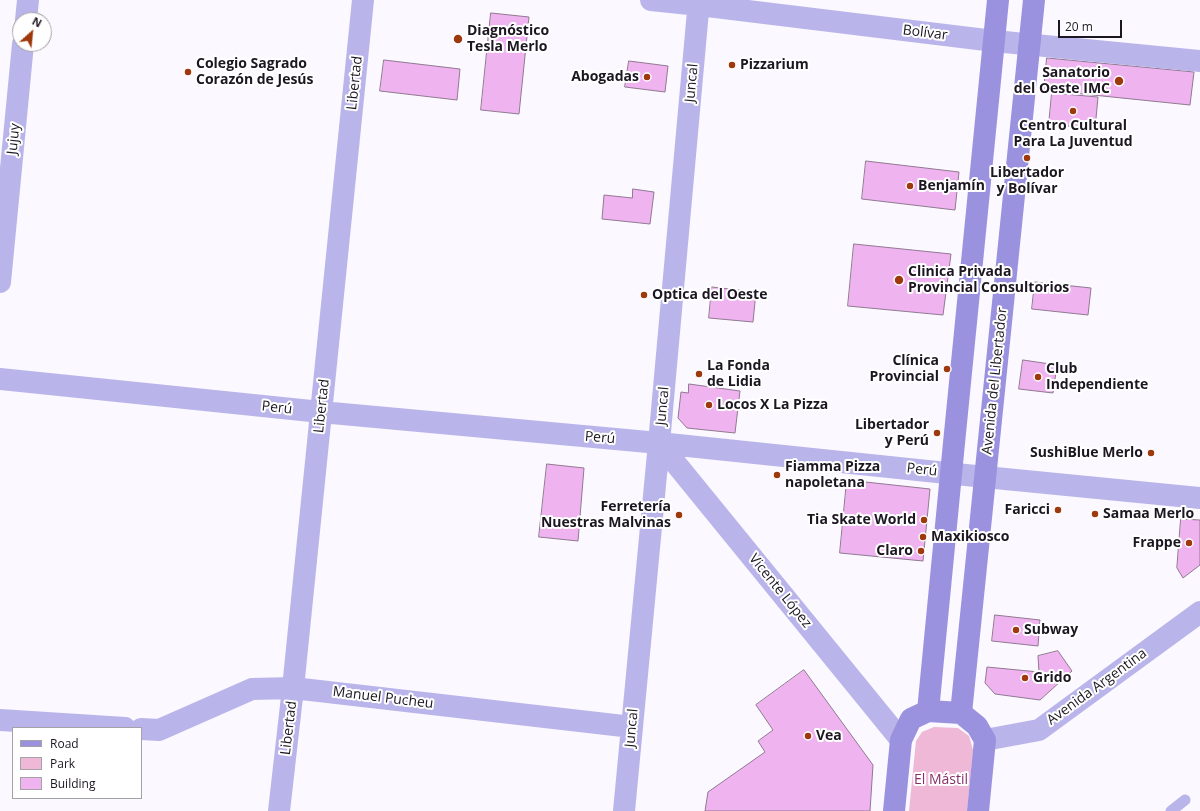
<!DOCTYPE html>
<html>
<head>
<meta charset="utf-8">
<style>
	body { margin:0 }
	#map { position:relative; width:1200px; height:811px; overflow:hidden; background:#fbf8ff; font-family:"Open Sans",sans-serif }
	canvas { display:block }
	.legend { position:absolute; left:12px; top:727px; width:130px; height:72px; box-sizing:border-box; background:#fff; border:1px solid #a4a2a6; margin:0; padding:5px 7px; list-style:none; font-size:12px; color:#1c1621 }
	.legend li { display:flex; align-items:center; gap:8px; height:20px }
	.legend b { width:20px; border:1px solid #a4a2a6 }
	.north { position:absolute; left:12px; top:12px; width:40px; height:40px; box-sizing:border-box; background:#fff; border:1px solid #a4a2a6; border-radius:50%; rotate:27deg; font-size:11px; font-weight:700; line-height:16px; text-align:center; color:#1c1621 }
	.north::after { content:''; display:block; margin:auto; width:14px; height:18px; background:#9e390d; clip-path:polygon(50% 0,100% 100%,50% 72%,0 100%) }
	.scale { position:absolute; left:1058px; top:20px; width:64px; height:18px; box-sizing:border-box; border:2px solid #1c1621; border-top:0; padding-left:5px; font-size:12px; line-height:14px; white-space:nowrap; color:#1c1621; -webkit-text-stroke:3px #fff; paint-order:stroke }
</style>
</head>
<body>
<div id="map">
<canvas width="1200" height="811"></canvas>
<ul class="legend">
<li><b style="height:5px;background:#9a91df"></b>Road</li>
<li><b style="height:11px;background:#eeb8d6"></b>Park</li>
<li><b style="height:11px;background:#efb3f0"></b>Building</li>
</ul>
<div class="north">N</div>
<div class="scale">20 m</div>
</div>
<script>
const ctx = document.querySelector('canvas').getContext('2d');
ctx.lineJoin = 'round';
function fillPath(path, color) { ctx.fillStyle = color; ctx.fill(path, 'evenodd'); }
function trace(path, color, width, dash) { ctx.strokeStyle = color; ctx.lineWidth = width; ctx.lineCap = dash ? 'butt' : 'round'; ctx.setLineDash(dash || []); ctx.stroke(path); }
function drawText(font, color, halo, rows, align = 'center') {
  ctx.font = font + ' "Open Sans",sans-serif'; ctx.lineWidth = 4; ctx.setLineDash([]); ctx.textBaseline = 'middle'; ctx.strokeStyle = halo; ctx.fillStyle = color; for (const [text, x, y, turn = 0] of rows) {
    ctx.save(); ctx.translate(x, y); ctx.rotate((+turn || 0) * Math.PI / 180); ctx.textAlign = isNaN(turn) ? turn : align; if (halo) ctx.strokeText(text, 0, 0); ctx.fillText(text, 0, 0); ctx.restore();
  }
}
fillPath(new Path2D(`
	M 934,727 L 958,728 L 969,736 L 973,750 L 967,811 L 909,811 L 916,741 L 922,732 Z`), '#eeb8d6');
const building = new Path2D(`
	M 491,13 L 529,17 L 519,114 L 481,110 Z
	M 1047,58 L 1194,72 L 1190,105 L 1044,90 Z
	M 384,60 L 460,69 L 457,100 L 380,91 Z
	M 629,61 L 668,66 L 665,92 L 625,87 Z
	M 1052,93 L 1098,97 L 1095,129 L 1049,124 Z
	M 866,161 L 959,172 L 955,210 L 862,199 Z
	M 633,189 L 654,192 L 650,224 L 602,219 L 604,195 L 632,198 Z
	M 854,244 L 951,254 L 943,315 L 848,306 Z
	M 1035,282 L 1091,288 L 1088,315 L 1032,309 Z
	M 712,287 L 756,292 L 753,322 L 709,318 Z
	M 1023,360 L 1057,365 L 1053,393 L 1019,389 Z
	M 689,384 L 740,391 L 735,433 L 687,428 L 678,418 L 681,392 L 688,393 Z
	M 547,464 L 584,468 L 578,541 L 539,537 Z
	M 847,480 L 930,489 L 923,561 L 840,553 Z
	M 1181,519 L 1200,520 L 1200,565 L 1183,578 L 1177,568 Z
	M 995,615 L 1040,620 L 1038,646 L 992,641 Z
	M 1058,651 L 1072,671 L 1040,700 L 995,694 L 985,683 L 987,667 L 1039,672 L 1038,656 Z
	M 804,670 L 873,765 L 870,811 L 705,811 L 708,792 L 765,752 L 758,741 L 773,730 L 756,705 Z`);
fillPath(building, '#efb3f0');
trace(building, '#907991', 1);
trace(new Path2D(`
	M 1171,811 L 1185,800`), '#b9b5ea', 11);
trace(new Path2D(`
	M 651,0 L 699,5 L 994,41 L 1200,61
	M 26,20 L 28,0
	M 0,282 L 23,44
	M 0,379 L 321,412 L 659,443 L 985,477 L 1200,498
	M 659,443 L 901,740
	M 0,720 L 125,728
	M 141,729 L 159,730 L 252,689 L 293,688 L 632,727
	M 279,811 L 293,688 L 363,0
	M 624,811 L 659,443 L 699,0`), '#b9b5ea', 22);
trace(new Path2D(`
	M 985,740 L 1039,730 L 1200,612`), '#b9b5ea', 22);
trace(new Path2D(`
	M 928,711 L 954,443 L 998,0
	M 961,713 L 1034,0
	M 894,811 L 901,740 L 911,719 L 928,711 L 961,713 L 977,726 L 985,740 L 978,811`), '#9a91df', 22);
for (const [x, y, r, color] of [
	[458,39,5,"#9e390d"],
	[732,65,4,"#9e390d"],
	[188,72,4,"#9e390d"],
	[647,77,4,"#9e390d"],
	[1119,81,5,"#9e390d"],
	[1073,111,4,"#9e390d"],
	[1027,158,4,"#9e390d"],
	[910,186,4,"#9e390d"],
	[899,280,5,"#9e390d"],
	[644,295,4,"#9e390d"],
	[947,369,4,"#9e390d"],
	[699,374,4,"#9e390d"],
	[1038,377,4,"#9e390d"],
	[709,405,4,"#9e390d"],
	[937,433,4,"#9e390d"],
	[1151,453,4,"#9e390d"],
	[777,475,4,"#9e390d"],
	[1058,510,4,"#9e390d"],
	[1095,514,4,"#9e390d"],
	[679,515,4,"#9e390d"],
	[924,520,4,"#9e390d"],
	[923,537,4,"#9e390d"],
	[1189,543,4,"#9e390d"],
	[921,551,4,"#9e390d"],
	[1016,630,4,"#9e390d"],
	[1025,678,4,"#9e390d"],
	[808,736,4,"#9e390d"]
]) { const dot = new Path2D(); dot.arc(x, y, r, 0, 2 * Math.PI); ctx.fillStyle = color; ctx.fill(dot); trace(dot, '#fff', 1.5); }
drawText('bold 14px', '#1c1621', '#fff', [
	["Diagnóstico",467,31],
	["Tesla Merlo",467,47],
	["Colegio Sagrado",196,64],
	["Corazón de Jesús",196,80],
	["Pizzarium",740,65],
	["Sanatorio",1110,73,"right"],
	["del Oeste IMC",1110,89,"right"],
	["Abogadas",639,77,"right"],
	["Centro Cultural",1073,126,"center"],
	["Para La Juventud",1073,142,"center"],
	["Libertador",1027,173,"center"],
	["y Bolívar",1027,189,"center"],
	["Benjamín",918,186],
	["Clinica Privada",908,272],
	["Provincial Consultorios",908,288],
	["Optica del Oeste",652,295],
	["Clínica",939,361,"right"],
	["Provincial",939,377,"right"],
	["La Fonda",707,366],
	["de Lidia",707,382],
	["Club",1046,369],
	["Independiente",1046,385],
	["Locos X La Pizza",717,405],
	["Libertador",929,425,"right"],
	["y Perú",929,441,"right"],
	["SushiBlue Merlo",1143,453,"right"],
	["Fiamma Pizza",785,467],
	["napoletana",785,483],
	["Ferretería",671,507,"right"],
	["Nuestras Malvinas",671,523,"right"],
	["Faricci",1050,510,"right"],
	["Samaa Merlo",1103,514],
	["Tia Skate World",916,520,"right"],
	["Maxikiosco",931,537],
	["Frappe",1181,543,"right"],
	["Claro",913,551,"right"],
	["Subway",1024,630],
	["Grido",1033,678],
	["Vea",816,736]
], 'left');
drawText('14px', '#1c1621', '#fff', [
	["Bolívar",925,33,7],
	["Libertad",355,83,-84],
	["Juncal",692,83,-85],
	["Jujuy",14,139,-84],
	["Avenida del Libertador",995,381,-84],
	["Libertad",322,406,-84],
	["Juncal",663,406,-85],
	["Perú",277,408,6],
	["Perú",600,438,5],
	["Perú",922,470,6],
	["Vicente López",780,591,51],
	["Avenida Argentina",1097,687,-36],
	["Manuel Pucheu",383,698,7],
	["Libertad",289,728,-83],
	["Juncal",632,728,-85]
]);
drawText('14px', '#883069', '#fff', [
	["El Mástil",941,780]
]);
</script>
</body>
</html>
